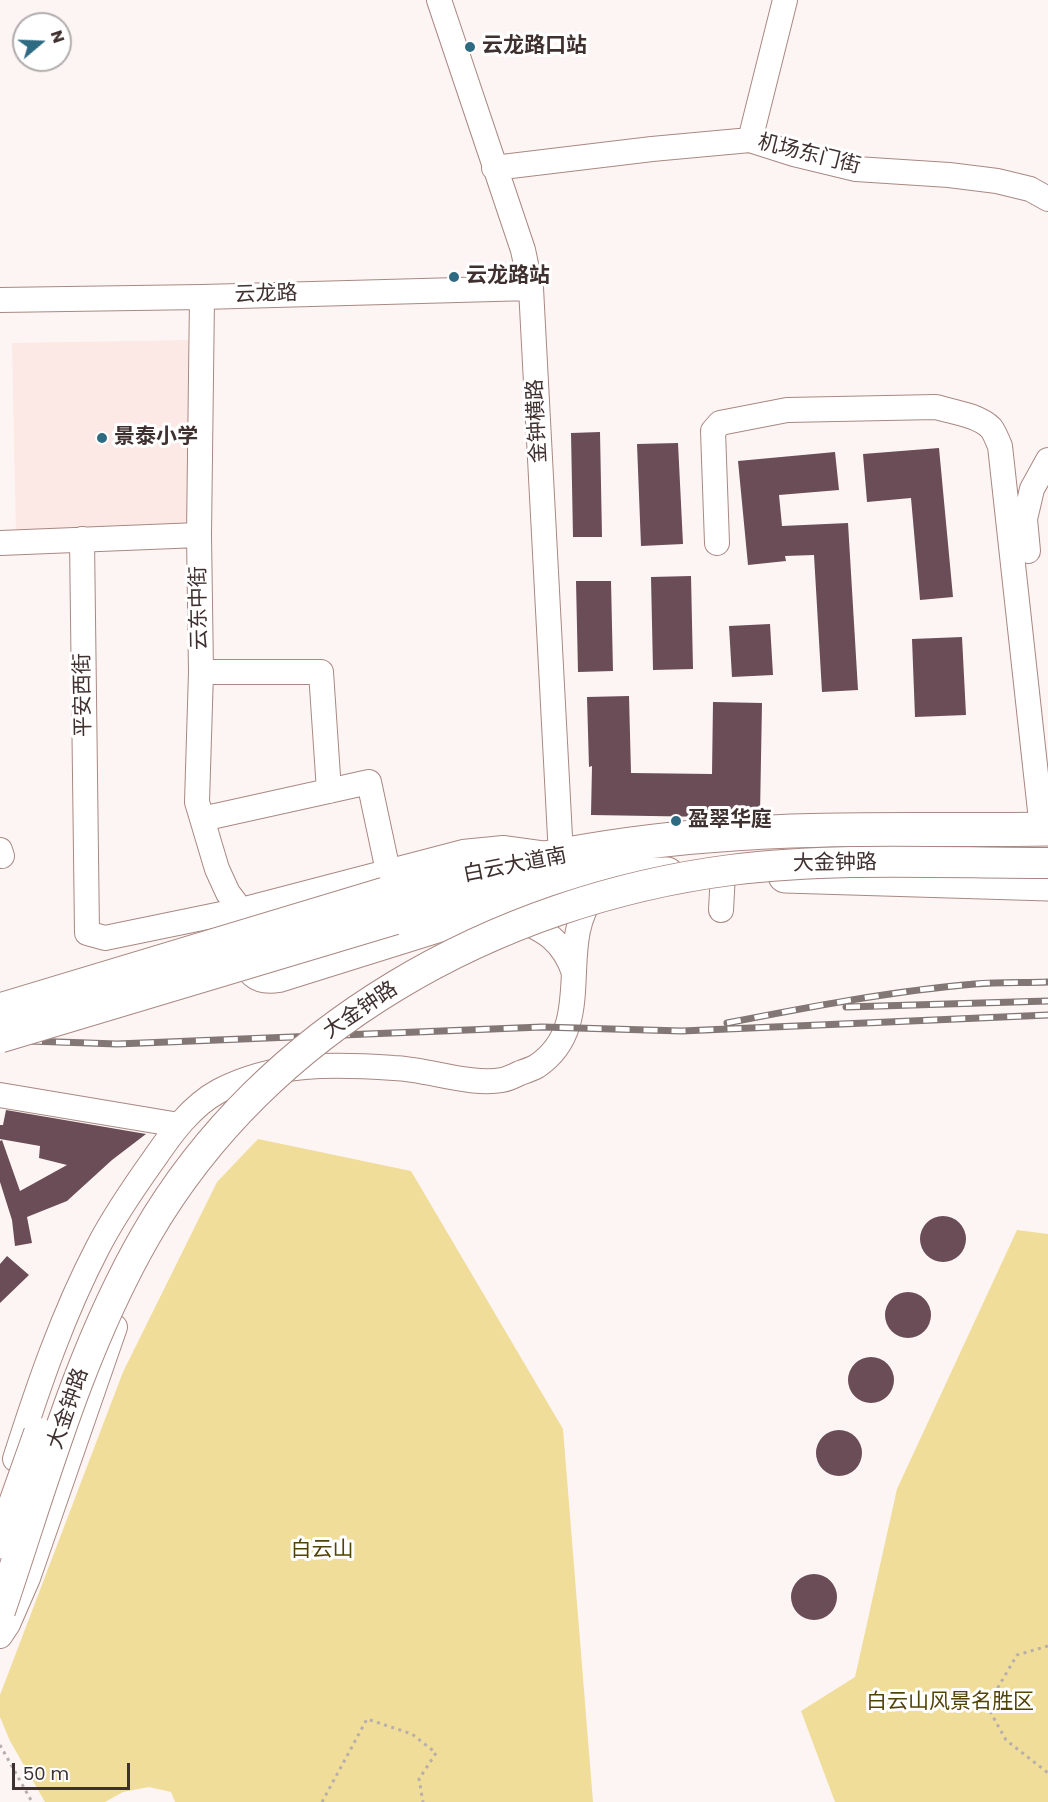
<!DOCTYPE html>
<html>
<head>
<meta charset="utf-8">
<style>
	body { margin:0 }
	#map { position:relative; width:1048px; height:1802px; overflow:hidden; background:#fdf5f4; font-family:Poppins,sans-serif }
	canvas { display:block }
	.north { position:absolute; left:12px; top:12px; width:60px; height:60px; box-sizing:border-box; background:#fff; border:2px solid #b2adac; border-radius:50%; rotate:71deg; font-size:16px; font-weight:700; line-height:24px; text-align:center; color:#3f312f }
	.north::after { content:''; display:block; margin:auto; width:21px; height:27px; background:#2e6b82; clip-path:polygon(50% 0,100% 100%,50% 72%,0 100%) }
	.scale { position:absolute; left:12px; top:1763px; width:118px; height:27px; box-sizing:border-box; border:3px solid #3f312f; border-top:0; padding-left:8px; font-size:18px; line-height:21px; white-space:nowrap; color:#3f312f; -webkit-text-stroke:4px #fff; paint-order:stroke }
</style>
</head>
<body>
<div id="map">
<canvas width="1048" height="1802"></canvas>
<div class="north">N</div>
<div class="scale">50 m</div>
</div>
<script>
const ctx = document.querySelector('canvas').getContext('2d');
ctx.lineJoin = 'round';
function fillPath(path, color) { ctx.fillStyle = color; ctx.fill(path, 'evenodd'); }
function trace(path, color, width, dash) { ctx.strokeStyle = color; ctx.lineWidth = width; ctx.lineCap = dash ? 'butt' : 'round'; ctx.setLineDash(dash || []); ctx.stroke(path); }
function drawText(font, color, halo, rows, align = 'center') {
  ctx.font = font + ' Poppins,"Noto Sans SC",sans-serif'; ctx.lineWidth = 6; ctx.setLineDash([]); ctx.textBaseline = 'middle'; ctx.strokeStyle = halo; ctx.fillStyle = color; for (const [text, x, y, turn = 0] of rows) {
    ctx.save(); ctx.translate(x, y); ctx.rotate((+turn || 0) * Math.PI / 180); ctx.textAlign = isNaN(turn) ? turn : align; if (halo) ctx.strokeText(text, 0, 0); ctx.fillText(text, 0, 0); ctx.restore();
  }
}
fillPath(new Path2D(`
	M 189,340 L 193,534 L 16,537 L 12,343 Z`), '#fce9e6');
fillPath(new Path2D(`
	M 258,1139 L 411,1171 L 563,1429 L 593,1802 L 175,1802 L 171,1792 L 149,1787 L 123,1792 L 105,1802 L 45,1802 L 10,1741 L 0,1717 L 0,1695 L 123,1372 L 217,1182 Z
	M 1017,1230 L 1048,1234 L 1048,1802 L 835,1802 L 801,1711 L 855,1677 L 897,1489 Z`), '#f0dd9a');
fillPath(new Path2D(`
	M 600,432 L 602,537 L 573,537 L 571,433 Z
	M 678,443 L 683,544 L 641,546 L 637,444 Z
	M 939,448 L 953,597 L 920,600 L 911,498 L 867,502 L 863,454 Z
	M 835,452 L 839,490 L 779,495 L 782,526 L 848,523 L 858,690 L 822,692 L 814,555 L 785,556 L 786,561 L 748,565 L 738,461 Z
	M 691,576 L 693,669 L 653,670 L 651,577 Z
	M 576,581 L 611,581 L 613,671 L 578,672 Z
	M 770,624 L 773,675 L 732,677 L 729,626 Z
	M 962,637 L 966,715 L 915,717 L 912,639 Z
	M 629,696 L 631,773 L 712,774 L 713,702 L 762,703 L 760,814 L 711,817 L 591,815 L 592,766 L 589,767 L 587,697 Z
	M 6,1110 L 146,1134 L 112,1160 L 67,1201 L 27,1217 L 32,1243 L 15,1246 L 12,1220 L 0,1182 L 0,1141 L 2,1140 L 20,1191 L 67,1165 L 39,1158 L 40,1146 L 0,1139 L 0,1125 L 3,1125 Z
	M920 1239a23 23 0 1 1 46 0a23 23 0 1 1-46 0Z
	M 7,1256 L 29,1275 L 0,1303 L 0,1264 Z
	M885 1315a23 23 0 1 1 46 0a23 23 0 1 1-46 0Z
	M848 1380a23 23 0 1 1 46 0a23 23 0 1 1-46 0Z
	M816 1453a23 23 0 1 1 46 0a23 23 0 1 1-46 0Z
	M791 1597a23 23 0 1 1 46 0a23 23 0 1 1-46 0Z`), '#6a4d57');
const minor = new Path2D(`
	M 750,140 L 785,0
	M 494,168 L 652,149 L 750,140 L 794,154 L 856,169 L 949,175 L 997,181 L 1030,189 L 1048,199
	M 202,297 L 199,535 L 201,672 L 197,802 L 217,869 L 228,893 L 241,910
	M 0,300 L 202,297 L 531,288
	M 82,539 L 87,933 L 105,938 L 241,910 L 463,852 L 503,848 L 561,856 L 531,288 L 523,250 L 439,0
	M 0,543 L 199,535
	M 717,543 L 713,431 L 720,423 L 787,410 L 936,407 C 953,412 978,415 991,428 C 995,433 997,440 1000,446 L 1042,829
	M 1028,551 L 1025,519 L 1032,489 L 1048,460
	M 201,672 L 321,672 L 329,791
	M 202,819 L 369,782 L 388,871
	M 0,850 L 2,856
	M 721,910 L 723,873
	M 515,917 C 545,931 563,940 574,973
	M 239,951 C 248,973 254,984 279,980 L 538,899
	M 0,1095 L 179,1125
	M 15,1459 C 38,1387 63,1314 98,1247 C 114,1216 134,1187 154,1159 C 171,1134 191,1106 219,1091 C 274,1062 334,1064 394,1068 C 427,1069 471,1086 502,1080 C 508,1079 514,1076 520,1073 C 526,1071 532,1069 537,1066 C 599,1024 553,945 595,893
	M 0,1636 L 8,1624 L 28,1578 L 115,1327`);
const highway = new Path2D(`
	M 785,876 L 1048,884
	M 385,894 C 490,868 598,844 707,836 C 820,826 934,831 1048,829
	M 394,918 C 483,896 576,875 667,874`);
trace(minor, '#a98882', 26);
trace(highway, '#a98882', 35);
trace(new Path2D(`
	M 1048,1646 L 1017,1655 L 987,1706 L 1006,1740 L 1048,1773
	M 0,1745 L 32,1802
	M 322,1802 L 367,1719 L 412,1734 L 436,1753 L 419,1779 L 423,1802`), '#b8aeac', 3, [3, 4.5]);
trace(minor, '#fff', 24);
trace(highway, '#fff', 33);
const rail = new Path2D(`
	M 846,1007 L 1048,1001
	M 727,1023 C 809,1007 892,991 975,984 C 999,982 1024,983 1048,982
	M 0,1040 L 117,1044 L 542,1027 L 682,1031 L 1048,1015`);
trace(rail, '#827775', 7);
trace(rail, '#fff', 4.5, [14]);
const majorBridge = new Path2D(`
	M 0,1543 L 39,1433
	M 0,1611 C 43,1484 79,1351 146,1235 C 266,1027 497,900 731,870 C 836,857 943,863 1048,863`);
const highwayBridge = new Path2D(`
	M 0,1010 L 385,894
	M 0,1036 L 394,918`);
trace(majorBridge, '#a98882', 32, []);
trace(highwayBridge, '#a98882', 35, []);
trace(majorBridge, '#fff', 30);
trace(highwayBridge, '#fff', 33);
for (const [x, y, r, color] of [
	[470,47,6,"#2e6b82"],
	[454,277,6,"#2e6b82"],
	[102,438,6,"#2e6b82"],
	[676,821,6,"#2e6b82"]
]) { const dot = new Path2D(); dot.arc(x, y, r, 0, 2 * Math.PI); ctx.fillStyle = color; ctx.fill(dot); trace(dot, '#fff', 2); }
drawText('bold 21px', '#3f312f', '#fff', [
	["云龙路口站",482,47],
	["云龙路站",466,277],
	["景泰小学",114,438],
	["盈翠华庭",688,821]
], 'left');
drawText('21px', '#3f312f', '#fff', [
	["机场东门街",809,155,14],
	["云龙路",266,295,-2],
	["金钟横路",538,421,-93],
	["云东中街",200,608,-91],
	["平安西街",84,695,-91],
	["大金钟路",835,864,-1],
	["白云大道南",515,866,-11],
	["大金钟路",361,1011,-34],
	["大金钟路",69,1409,-71]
]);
drawText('21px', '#524307', '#fff', [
	["白云山",322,1551],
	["白云山风景名胜区",950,1703]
]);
</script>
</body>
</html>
